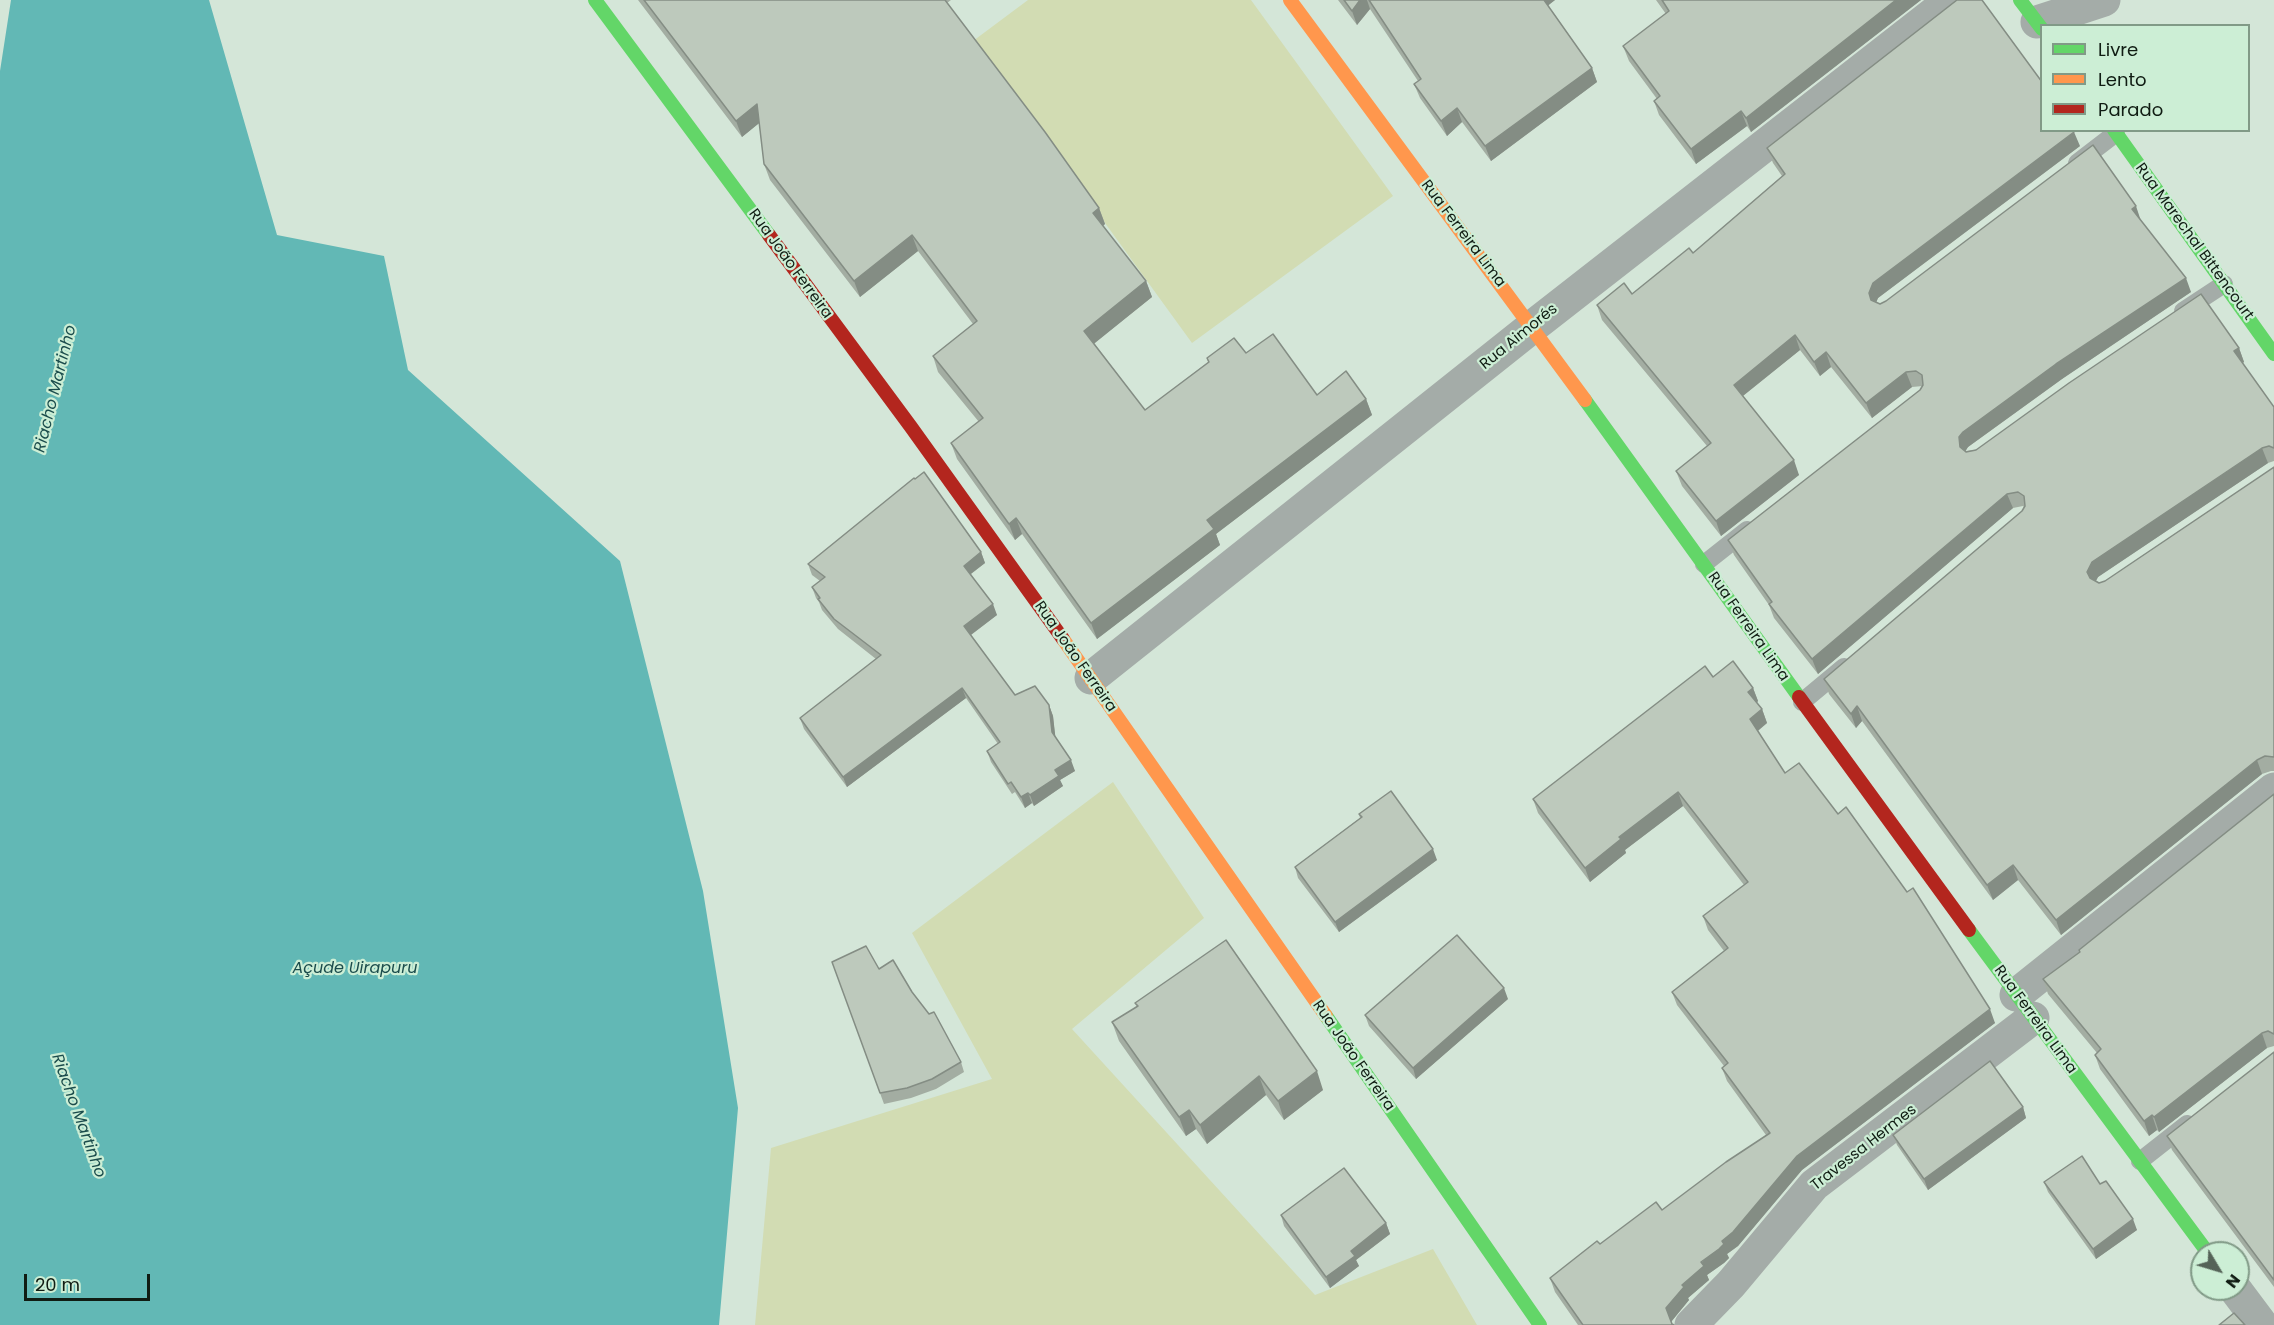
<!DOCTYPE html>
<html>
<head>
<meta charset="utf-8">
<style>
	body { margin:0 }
	#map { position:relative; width:2274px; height:1325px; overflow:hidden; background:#d4e6d8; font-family:Poppins,sans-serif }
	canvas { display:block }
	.legend { position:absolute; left:2040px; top:24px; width:210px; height:108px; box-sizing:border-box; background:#cceed5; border:2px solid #819a87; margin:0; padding:8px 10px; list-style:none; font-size:18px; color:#101c13 }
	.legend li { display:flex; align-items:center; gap:12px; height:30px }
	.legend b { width:30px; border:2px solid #819a87 }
	.north { position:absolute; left:2190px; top:1241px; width:60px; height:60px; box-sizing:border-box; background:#cceed5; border:2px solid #819a87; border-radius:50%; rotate:128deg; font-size:16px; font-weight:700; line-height:24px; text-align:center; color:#101c13 }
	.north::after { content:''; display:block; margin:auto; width:21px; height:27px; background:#556358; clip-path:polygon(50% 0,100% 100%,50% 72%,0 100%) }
	.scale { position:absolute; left:24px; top:1274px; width:126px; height:27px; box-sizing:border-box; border:3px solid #101c13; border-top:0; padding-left:8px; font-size:18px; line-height:21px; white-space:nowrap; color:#101c13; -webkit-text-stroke:4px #cceed5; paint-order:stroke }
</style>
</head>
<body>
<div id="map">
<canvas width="2274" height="1325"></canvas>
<ul class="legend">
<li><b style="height:8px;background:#63d668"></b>Livre</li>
<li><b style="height:8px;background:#ff974d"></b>Lento</li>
<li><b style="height:8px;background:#b3261e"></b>Parado</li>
</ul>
<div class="north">N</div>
<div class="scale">20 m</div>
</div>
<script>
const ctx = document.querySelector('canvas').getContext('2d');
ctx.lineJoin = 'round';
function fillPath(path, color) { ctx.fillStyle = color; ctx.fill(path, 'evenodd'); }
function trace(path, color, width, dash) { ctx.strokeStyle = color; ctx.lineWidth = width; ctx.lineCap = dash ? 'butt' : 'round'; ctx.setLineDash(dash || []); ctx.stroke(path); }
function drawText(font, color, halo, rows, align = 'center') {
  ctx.font = font + ' Poppins,sans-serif'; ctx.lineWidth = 4.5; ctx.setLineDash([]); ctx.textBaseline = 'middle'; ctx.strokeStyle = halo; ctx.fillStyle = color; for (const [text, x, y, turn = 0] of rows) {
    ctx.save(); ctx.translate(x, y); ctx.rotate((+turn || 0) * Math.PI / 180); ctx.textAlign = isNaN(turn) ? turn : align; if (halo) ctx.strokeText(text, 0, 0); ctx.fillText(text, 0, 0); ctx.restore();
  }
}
fillPath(new Path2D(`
	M 1028,0 L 1251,0 L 1393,196 L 1192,343 L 973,41 Z
	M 1113,782 L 1204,918 L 1072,1029 L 1315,1295 L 1433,1249 L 1477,1325 L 755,1325 L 771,1148 L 992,1079 L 912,933 Z`), '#d2dcb3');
fillPath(new Path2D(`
	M 11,0 L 209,0 L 277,235 L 384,256 L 408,370 L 620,561 L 703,891 L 738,1108 L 719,1325 L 0,1325 L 0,71 Z`), '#62b8b5');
trace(new Path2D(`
	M 2077,163 L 2116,133
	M 2183,311 L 2224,284
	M 1704,564 L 1747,530
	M 1802,702 L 1844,667
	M 2140,1161 L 2187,1124`), '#a4aca8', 18);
trace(new Path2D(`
	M 2037,22 L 2104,0
	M 1091,678 L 1532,327 L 1951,0
	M 2016,995 L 2274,789
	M 2235,1289 L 2262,1325
	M 1691,1325 L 1731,1284 L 1814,1185 L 2033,1018`), '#a4aca8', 33);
trace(new Path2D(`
	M 595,0 L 769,235
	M 2020,0 L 2042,29
	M 2114,130 L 2274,354
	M 1585,400 L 1799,697
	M 1969,930 L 2208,1253
	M 1326,1016 L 1540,1325`), '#63d668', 14);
trace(new Path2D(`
	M 1290,0 L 1585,400
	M 1063,639 L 1326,1016`), '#ff974d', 14);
trace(new Path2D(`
	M 769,235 L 911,427 L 1063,639
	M 1799,697 L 1969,930`), '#b3261e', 14);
fillPath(new Path2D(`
	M 638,0 L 951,0 L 947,3 L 1099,208 L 1105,224 L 1103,226 L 1146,281 L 1152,297 L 1094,343 L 1145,410 L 1208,362 L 1207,358 L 1246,353 L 1317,395 L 1366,399 L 1372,415 L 1216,534 L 1220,545 L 1097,639 L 1022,534 L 1015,540 L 957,459 L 951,443 L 979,422 L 938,372 L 933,356 L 973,324 L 918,251 L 860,297 L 770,180 L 764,164 L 759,123 L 742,137 Z
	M 1338,0 L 1555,0 L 1548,5 L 1592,68 L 1597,82 L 1491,161 L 1462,122 L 1447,136 L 1420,98 L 1414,84 L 1418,81 L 1370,9 L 1357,25 Z
	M 1656,0 L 1921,0 L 1751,132 L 1747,126 L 1696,164 L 1659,115 L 1654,101 L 1657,99 L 1629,61 L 1623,46 L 1666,14 Z
	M 2080,146 L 1878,298 L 1876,302 L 1880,304 L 2141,221 L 2191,292 L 2062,379 L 1968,447 L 1965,451 L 1976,450 L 2239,348 L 2244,362 L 2242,363 L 2274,407 L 2274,461 L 2268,463 L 2098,577 L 2096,581 L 2099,583 L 2105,581 L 2274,467 L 2274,771 L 2271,771 L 2262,774 L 2061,935 L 2018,880 L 1993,900 L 1862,721 L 1856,728 L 1829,694 L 1824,679 L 2022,511 L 2024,507 L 2023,506 L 2013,508 L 1818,674 L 1774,618 L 1769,605 L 1734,555 L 1728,540 L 1920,390 L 1923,386 L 1912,387 L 1872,418 L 1831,367 L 1820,376 L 1800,350 L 1743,396 L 1799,475 L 1721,536 L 1682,486 L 1676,471 L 1707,446 L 1602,320 L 1597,305 L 1632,294 L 1693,253 L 1782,176 L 1773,163 L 1767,148 Z
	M 981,552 L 985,563 L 971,574 L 997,615 L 971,635 L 1015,695 L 1049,705 L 1053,716 L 1055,736 L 1075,771 L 1060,780 L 1063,786 L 1034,806 L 1032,803 L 1025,808 L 1015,792 L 1012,794 L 991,762 L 987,751 L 998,744 L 966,698 L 847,787 L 804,729 L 800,718 L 876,659 L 838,629 L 822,610 L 819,602 L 816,598 L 812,587 L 820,581 L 812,575 L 808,564 Z
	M 1713,677 L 1753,688 L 1758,701 L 1757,703 L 1762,709 L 1767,723 L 1758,731 L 1785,773 L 1995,1023 L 1802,1170 L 1738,1246 L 1727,1254 L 1729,1258 L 1724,1263 L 1707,1275 L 1709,1280 L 1688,1298 L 1689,1300 L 1671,1322 L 1672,1324 L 1674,1325 L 1578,1325 L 1555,1292 L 1550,1278 L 1600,1244 L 1662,1210 L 1766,1135 L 1727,1081 L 1722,1068 L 1724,1066 L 1677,1005 L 1672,992 L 1724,951 L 1708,930 L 1703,916 L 1744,885 L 1683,806 L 1625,850 L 1626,853 L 1590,882 L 1538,813 L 1533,799 Z
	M 2274,794 L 2274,1046 L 2267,1048 L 2159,1132 L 2157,1130 L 2149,1136 L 2100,1069 L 2095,1055 L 2097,1053 L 2048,994 L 2043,979 L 2079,952 L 2079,950 Z
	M 1359,814 L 1437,860 L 1339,932 L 1298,878 L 1295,867 L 1360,818 Z
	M 832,962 L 879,969 L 912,992 L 961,1062 L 964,1072 L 936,1089 L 911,1098 L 884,1104 Z
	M 1508,999 L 1416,1079 L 1369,1026 L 1365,1015 Z
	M 1135,1003 L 1323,1090 L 1284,1120 L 1266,1095 L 1207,1144 L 1196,1129 L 1186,1136 L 1119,1041 L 1112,1022 L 1137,1007 Z
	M 2274,1052 L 2274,1287 L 2172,1150 L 2167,1136 Z
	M 2023,1107 L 2026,1118 L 1928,1190 L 1897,1145 L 1893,1135 Z
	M 2044,1182 L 2100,1184 L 2137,1230 L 2096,1259 L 2048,1192 Z
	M 1281,1215 L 1386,1223 L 1390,1234 L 1356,1260 L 1359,1266 L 1330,1288 L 1284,1226 Z`), '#a3ada2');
fillPath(new Path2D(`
	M 1360,0 L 1367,0 L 1370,9 L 1357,25 L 1352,11 Z
	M 1542,0 L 1555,0 L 1545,8 Z
	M 1896,0 L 1921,0 L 1751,132 L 1746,118 Z
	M 1592,68 L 1597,82 L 1491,161 L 1485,146 Z
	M 757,104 L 763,120 L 742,137 L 736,121 Z
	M 1457,108 L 1462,122 L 1447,136 L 1441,121 Z
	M 1741,111 L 1747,126 L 1696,164 L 1691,149 Z
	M 2074,132 L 2080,146 L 1878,298 L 1874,308 L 1869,293 L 1873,283 Z
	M 2136,206 L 2141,221 L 2132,209 Z
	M 1099,208 L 1105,224 L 1099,229 L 1093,213 Z
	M 912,235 L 918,251 L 860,297 L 854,281 Z
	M 2186,278 L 2191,292 L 2062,379 L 1968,447 L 1965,452 L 1960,447 L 1959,437 L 1963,432 L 2056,364 Z
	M 1146,281 L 1152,297 L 1090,347 L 1084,331 Z
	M 1795,335 L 1800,350 L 1739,399 L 1734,385 Z
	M 2239,348 L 2244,362 L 2239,366 L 2234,351 Z
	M 1826,352 L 1831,367 L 1820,376 L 1814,362 Z
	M 1906,372 L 1912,387 L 1872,418 L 1866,403 Z
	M 1366,399 L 1372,415 L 1216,534 L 1220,545 L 1097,639 L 1091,623 L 1207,520 Z
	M 2262,448 L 2268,463 L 2098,577 L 2093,586 L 2087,572 L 2092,562 Z
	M 1794,460 L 1799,475 L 1721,536 L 1716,521 Z
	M 2007,494 L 2013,508 L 1818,674 L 1812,659 Z
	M 1016,518 L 1022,534 L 1015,540 L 1009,524 Z
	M 981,552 L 985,563 L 968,576 L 964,566 Z
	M 993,604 L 997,615 L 968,637 L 964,626 Z
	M 962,688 L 966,698 L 847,787 L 843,777 Z
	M 1753,688 L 1758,701 L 1753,706 L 1748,692 Z
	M 1049,705 L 1053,716 L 1056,742 L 1052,732 Z
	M 1857,706 L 1862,721 L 1856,728 L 1851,714 Z
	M 1762,709 L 1767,723 L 1755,733 L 1750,719 Z
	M 1071,760 L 1075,771 L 1060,780 L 1063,786 L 1034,806 L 1030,795 L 1055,770 Z
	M 2257,760 L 2262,774 L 2061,935 L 2056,920 Z
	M 1678,792 L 1683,806 L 1625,850 L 1626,853 L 1590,882 L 1585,868 L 1619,837 Z
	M 1028,793 L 1032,803 L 1025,808 L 1021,797 Z
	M 1433,849 L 1437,860 L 1339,932 L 1335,922 Z
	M 2013,865 L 2018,880 L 1993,900 L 1987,885 Z
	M 1504,988 L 1508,999 L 1416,1079 L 1413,1068 Z
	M 1990,1009 L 1995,1023 L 1802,1170 L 1738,1246 L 1727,1254 L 1729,1258 L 1724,1263 L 1707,1275 L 1709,1280 L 1688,1298 L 1689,1300 L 1671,1322 L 1666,1308 L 1682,1285 L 1797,1156 Z
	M 2262,1033 L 2267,1048 L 2159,1132 L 2154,1117 Z
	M 1317,1071 L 1323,1090 L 1284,1120 L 1278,1101 Z
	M 1259,1076 L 1266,1095 L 1207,1144 L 1200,1125 Z
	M 2023,1107 L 2026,1118 L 1928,1190 L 1924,1179 Z
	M 1189,1110 L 1196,1129 L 1186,1136 L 1179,1117 Z
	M 2152,1115 L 2157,1130 L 2149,1136 L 2144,1121 Z
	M 2133,1219 L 2137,1230 L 2096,1259 L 2093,1249 Z
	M 1386,1223 L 1390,1234 L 1356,1260 L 1359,1266 L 1330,1288 L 1326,1277 L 1351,1251 Z`), '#848d84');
const building = new Path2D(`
	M 644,0 L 945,0 L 1045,132 L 1099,208 L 1093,213 L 1146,281 L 1084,331 L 1145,410 L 1209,362 L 1207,358 L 1234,338 L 1246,353 L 1273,334 L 1317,395 L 1346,371 L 1366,399 L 1207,520 L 1214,529 L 1091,623 L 1016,518 L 1009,524 L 951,443 L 983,418 L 933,356 L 977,321 L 912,235 L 854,281 L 764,164 L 757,104 L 736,121 Z
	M 1344,0 L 1360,0 L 1352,11 Z
	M 1369,0 L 1544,0 L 1592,68 L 1485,146 L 1457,108 L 1441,121 L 1414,84 L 1421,79 Z
	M 1662,0 L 1896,0 L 1746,118 L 1741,111 L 1691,149 L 1654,101 L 1660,96 L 1623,46 L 1669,11 Z
	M 1957,0 L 1982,0 L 2042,82 L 2042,130 L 2074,130 L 2074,132 L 1873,283 L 1869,293 L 1871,300 L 1880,304 L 1886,301 L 2093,145 L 2136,206 L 2132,209 L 2186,278 L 2056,364 L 1963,432 L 1959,437 L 1960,447 L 1966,452 L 1976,450 L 2069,383 L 2201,294 L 2239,348 L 2234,351 L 2274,407 L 2274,448 L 2269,446 L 2262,448 L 2092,562 L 2087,572 L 2090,578 L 2099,583 L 2105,581 L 2274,467 L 2274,757 L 2265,756 L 2257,760 L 2056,920 L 2013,865 L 1987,885 L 1857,706 L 1851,714 L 1824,679 L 2022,511 L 2025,506 L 2024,496 L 2018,492 L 2007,494 L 1812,659 L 1769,604 L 1772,602 L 1728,540 L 1920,390 L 1923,385 L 1922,375 L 1916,371 L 1906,372 L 1866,403 L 1826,352 L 1814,362 L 1795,335 L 1734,385 L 1794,460 L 1716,521 L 1676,471 L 1711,443 L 1597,305 L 1624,283 L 1632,294 L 1689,248 L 1693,253 L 1785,174 L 1767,148 Z
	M 924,472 L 981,552 L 964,566 L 993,604 L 964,626 L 1015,695 L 1035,686 L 1049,705 L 1052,732 L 1071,760 L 1055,770 L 1059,776 L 1030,795 L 1028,793 L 1021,797 L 1011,782 L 1008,784 L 987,751 L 1000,742 L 962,688 L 843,777 L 800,718 L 881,655 L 834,619 L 818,599 L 820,598 L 812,587 L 825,577 L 808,564 L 914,478 L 915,479 Z
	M 1733,661 L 1753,688 L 1748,692 L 1762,709 L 1750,719 L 1785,773 L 1799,763 L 1838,814 L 1846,807 L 1907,892 L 1913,888 L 1990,1009 L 1797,1156 L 1733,1232 L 1722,1241 L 1724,1244 L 1719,1249 L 1701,1262 L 1704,1266 L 1682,1285 L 1684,1287 L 1666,1308 L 1672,1324 L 1674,1325 L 1583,1325 L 1550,1278 L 1597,1241 L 1600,1244 L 1656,1202 L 1662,1210 L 1726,1162 L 1770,1133 L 1722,1068 L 1728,1063 L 1672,992 L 1728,948 L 1703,916 L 1748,882 L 1678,792 L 1619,837 L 1621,839 L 1585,868 L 1533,799 L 1705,666 L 1713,677 Z
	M 1391,791 L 1433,849 L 1335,922 L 1295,867 L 1362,817 L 1359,814 Z
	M 2274,794 L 2274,1034 L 2268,1031 L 2262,1033 L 2154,1117 L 2152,1115 L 2144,1121 L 2095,1055 L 2101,1049 L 2043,979 L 2080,952 L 2079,950 Z
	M 1457,935 L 1504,988 L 1413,1068 L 1365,1015 Z
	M 1226,940 L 1317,1071 L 1278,1101 L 1259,1076 L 1200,1125 L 1189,1110 L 1179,1117 L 1112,1022 L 1138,1006 L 1135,1003 Z
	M 866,946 L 879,969 L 893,960 L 912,992 L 929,1014 L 934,1012 L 961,1062 L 932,1079 L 907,1088 L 880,1093 L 832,962 Z
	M 2274,1052 L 2274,1280 L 2167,1136 Z
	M 1990,1061 L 2023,1107 L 1924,1179 L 1893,1135 Z
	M 2082,1156 L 2100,1184 L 2106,1181 L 2133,1219 L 2093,1249 L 2044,1182 Z
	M 1344,1168 L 1386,1223 L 1351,1251 L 1355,1256 L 1326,1277 L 1281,1215 Z
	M 2234,1313 L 2245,1325 L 2219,1325 Z`);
fillPath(building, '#bdc9bc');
trace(building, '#848d84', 1.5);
drawText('15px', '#101c13', '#cceed5', [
	["Rua Ferreira Lima",1463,234,53],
	["Rua Marechal Bittencourt",2194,242,54],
	["Rua João Ferreira",790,264,54],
	["Rua Aimorés",1519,337,-39],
	["Rua Ferreira Lima",1748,627,55],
	["Rua João Ferreira",1075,657,55],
	["Rua Ferreira Lima",2035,1020,54],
	["Rua João Ferreira",1353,1056,55],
	["Travessa Hermes",1864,1148,-38]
]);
drawText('italic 16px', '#1b4c4c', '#cceed5', [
	["Riacho Martinho",56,389,-76],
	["Açude Uirapuru",355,969],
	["Riacho Martinho",78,1116,70]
]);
</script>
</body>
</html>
